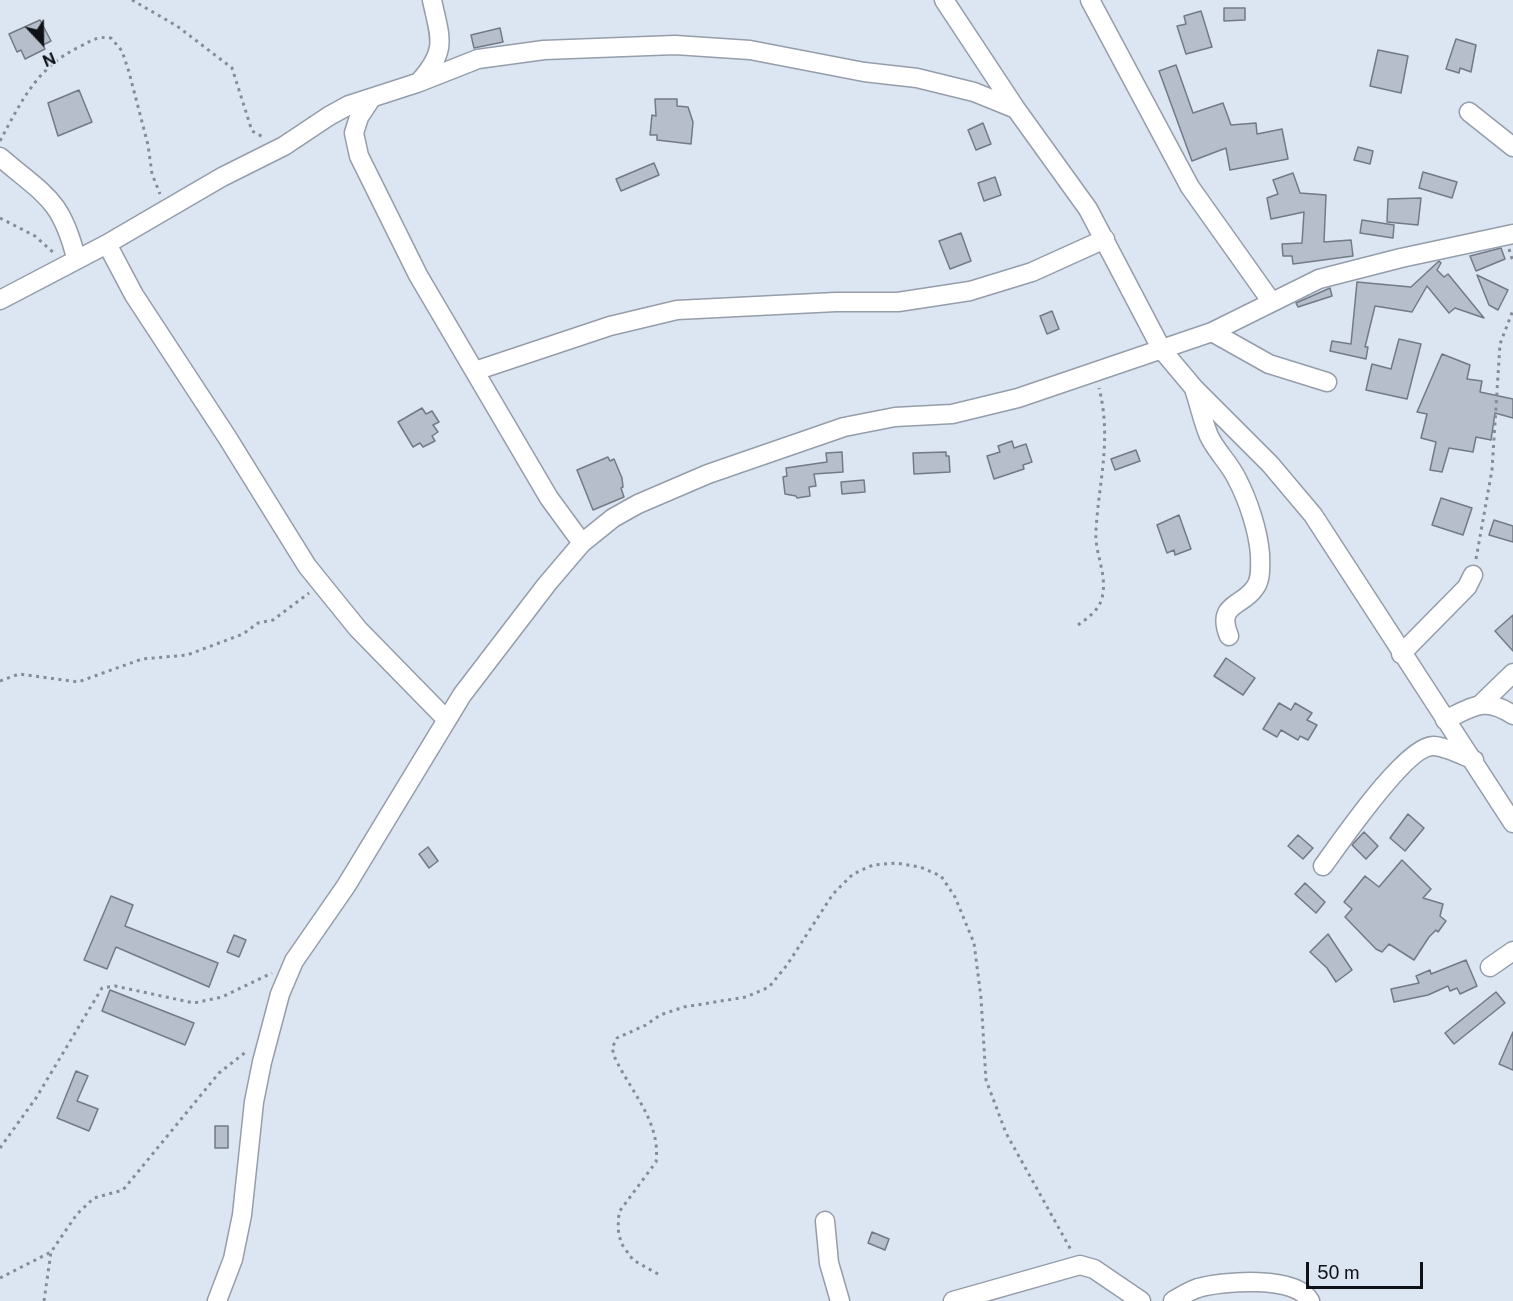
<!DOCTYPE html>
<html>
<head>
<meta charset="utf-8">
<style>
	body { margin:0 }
	#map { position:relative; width:1513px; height:1301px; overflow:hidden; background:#dce5f2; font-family:"Public Sans",sans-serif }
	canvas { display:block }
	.north { position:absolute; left:12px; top:12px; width:60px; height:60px; -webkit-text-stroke:4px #dce5f2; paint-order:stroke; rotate:158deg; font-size:16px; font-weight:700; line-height:24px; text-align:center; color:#0e1115 }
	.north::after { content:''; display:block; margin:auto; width:21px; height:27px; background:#0e1115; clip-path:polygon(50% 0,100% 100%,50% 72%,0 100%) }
	.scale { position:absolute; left:1306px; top:1262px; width:117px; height:27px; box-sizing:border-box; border:3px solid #0e1115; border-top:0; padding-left:8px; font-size:18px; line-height:21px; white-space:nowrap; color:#0e1115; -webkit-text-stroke:4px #dce5f2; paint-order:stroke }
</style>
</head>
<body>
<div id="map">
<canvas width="1513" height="1301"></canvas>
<div class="north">N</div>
<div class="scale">50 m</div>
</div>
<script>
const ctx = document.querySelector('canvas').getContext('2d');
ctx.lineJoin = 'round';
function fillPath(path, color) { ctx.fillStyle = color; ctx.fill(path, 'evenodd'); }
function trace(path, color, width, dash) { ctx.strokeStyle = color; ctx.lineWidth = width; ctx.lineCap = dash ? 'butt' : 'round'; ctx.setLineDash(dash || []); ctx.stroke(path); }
const building = new Path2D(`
	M 1224,8 L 1245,8 L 1245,20 L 1224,21 Z
	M 1201,11 L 1212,47 L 1186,54 L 1177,26 L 1186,24 L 1184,16 Z
	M 40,20 L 51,41 L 43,45 L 45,49 L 25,59 L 21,50 L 17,52 L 9,34 Z
	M 500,28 L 503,42 L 474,48 L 471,35 Z
	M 1456,39 L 1476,45 L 1471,72 L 1460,68 L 1459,73 L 1446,69 Z
	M 1378,50 L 1408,56 L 1401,93 L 1370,86 Z
	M 1176,65 L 1193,113 L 1223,103 L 1231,125 L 1256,123 L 1257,134 L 1282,129 L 1288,159 L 1230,170 L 1226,148 L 1192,161 L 1159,71 Z
	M 79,90 L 92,122 L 58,136 L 48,103 Z
	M 655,99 L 677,99 L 677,106 L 688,107 L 693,122 L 691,144 L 657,140 L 657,135 L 650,135 L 652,115 L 656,116 Z
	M 983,123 L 991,144 L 976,150 L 968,130 Z
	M 1358,147 L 1373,151 L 1370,164 L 1354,160 Z
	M 654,163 L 659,175 L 621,191 L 616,179 Z
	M 1423,172 L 1457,182 L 1452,198 L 1419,188 Z
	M 1293,173 L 1300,193 L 1326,195 L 1324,242 L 1351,240 L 1353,256 L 1293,264 L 1292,256 L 1283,256 L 1282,244 L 1302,243 L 1304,212 L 1271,219 L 1267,198 L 1278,194 L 1273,180 Z
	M 995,177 L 1001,195 L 984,201 L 978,183 Z
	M 1421,198 L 1418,225 L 1387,222 L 1388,199 Z
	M 1362,220 L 1394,225 L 1393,238 L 1360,233 Z
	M 961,233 L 971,261 L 950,269 L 939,241 Z
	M 1501,248 L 1505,259 L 1476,271 L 1470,256 Z
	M 1439,261 L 1441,263 L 1437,270 L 1444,277 L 1448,274 L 1484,318 L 1455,308 L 1449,313 L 1427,286 L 1412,312 L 1375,306 L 1365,347 L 1368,347 L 1366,359 L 1330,351 L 1332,341 L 1351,344 L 1357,282 L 1411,287 Z
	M 1477,275 L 1508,290 L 1498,310 L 1489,305 Z
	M 1330,288 L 1332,296 L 1298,307 L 1296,303 Z
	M 1052,311 L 1059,329 L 1047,334 L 1040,316 Z
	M 1399,339 L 1421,344 L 1407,399 L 1366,390 L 1372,364 L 1391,369 Z
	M 1442,354 L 1470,365 L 1467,379 L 1482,381 L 1480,392 L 1513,399 L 1513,418 L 1495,413 L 1491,440 L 1476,437 L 1473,452 L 1449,448 L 1442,472 L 1430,470 L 1436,442 L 1421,438 L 1427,414 L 1417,412 Z
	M 422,408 L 426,414 L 432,411 L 439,422 L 433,425 L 438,432 L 432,436 L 435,441 L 423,447 L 420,443 L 413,447 L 398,422 Z
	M 1012,441 L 1014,448 L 1026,444 L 1032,462 L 1023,465 L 1024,469 L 994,479 L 987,456 L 1000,452 L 998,446 Z
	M 1136,450 L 1140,461 L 1115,470 L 1111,459 Z
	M 842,452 L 843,472 L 814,474 L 816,486 L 809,487 L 810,496 L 797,498 L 796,496 L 785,494 L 783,477 L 787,476 L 786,468 L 827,462 L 826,453 Z
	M 946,452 L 946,456 L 949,456 L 950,472 L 914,474 L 913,453 Z
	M 608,457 L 610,461 L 614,459 L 622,478 L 623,487 L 621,488 L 624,497 L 593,510 L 577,470 Z
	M 864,480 L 865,492 L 842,494 L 841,482 Z
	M 1441,498 L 1472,508 L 1463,535 L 1432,525 Z
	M 1179,515 L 1191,549 L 1175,555 L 1174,550 L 1167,553 L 1157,525 Z
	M 1494,520 L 1513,526 L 1513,542 L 1489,535 Z
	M 1513,615 L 1513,651 L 1495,631 Z
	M 1226,658 L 1255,678 L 1243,695 L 1214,676 Z
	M 1279,703 L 1291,710 L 1295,703 L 1312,713 L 1307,720 L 1317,725 L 1308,740 L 1300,736 L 1298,740 L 1281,730 L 1277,737 L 1263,729 Z
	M 1408,814 L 1424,828 L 1405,851 L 1390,838 Z
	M 1364,832 L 1378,846 L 1366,859 L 1352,845 Z
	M 1298,835 L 1313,848 L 1303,859 L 1288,846 Z
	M 428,847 L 438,861 L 429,868 L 419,854 Z
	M 1402,860 L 1431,889 L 1423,898 L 1443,904 L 1440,916 L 1446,921 L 1438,932 L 1436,930 L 1429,937 L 1414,960 L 1389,944 L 1382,952 L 1376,949 L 1345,917 L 1352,909 L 1344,902 L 1365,876 L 1379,887 Z
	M 1305,883 L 1325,902 L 1316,913 L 1295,894 Z
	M 111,896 L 133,905 L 125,926 L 218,963 L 209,987 L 116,947 L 107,969 L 84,960 Z
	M 1328,934 L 1352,970 L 1336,982 L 1327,968 L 1310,952 Z
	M 234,935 L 246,940 L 239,957 L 227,952 Z
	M 1466,960 L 1477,986 L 1460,994 L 1457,988 L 1450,991 L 1448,986 L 1428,995 L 1394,1002 L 1391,989 L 1419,983 L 1416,976 L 1430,970 L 1431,974 Z
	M 110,990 L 194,1023 L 185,1045 L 102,1011 Z
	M 1496,992 L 1505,1003 L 1454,1044 L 1445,1033 Z
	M 1513,1032 L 1513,1070 L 1499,1064 Z
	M 76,1071 L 88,1076 L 77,1101 L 98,1109 L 89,1131 L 57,1118 Z
	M 215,1126 L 228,1126 L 228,1148 L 215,1148 Z
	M 872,1232 L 889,1239 L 885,1250 L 868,1243 Z`);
fillPath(building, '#b6becb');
trace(building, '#727a86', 1.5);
const street = new Path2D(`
	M 944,0 L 1016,109 L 1088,209 L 1162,350 L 1194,388 L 1270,464 L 1313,515 L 1513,823
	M 1090,0 L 1190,187 L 1271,301
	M 420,81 C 448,49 440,38 432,0
	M 371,99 L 359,117 L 354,133 L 359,156 L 418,275 L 549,498 L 582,543
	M 1469,112 L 1513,147
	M 0,157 C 44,195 61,198 76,258
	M 107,244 L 134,295 L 227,437 L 307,566 L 358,629 L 447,720
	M 0,300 L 107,244 L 222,177 L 284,146 L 329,116 L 349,105 L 417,83 L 478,59 L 544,50 L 675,45 L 750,50 L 864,72 L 917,78 L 974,92 L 1016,109
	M 1212,332 L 1269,364 L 1327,382
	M 475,371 L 610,326 L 677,310 L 836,302 L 898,302 L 970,291 L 1032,272 L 1105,239
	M 1195,392 C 1200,407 1203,422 1209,436 C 1216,451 1230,464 1237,479 C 1248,500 1258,530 1260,554 C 1260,565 1262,580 1254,589 C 1241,607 1216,604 1229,636
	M 1401,654 L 1467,587 L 1473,575
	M 1482,703 L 1513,673
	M 1445,720 C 1473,707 1484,696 1513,715
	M 1323,866 C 1340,843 1407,744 1434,746 C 1447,747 1462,755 1474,760
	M 1490,967 L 1513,951
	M 825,1221 L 829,1263 L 840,1301
	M 217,1301 L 233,1259 L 242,1215 L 254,1102 L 262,1062 L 280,994 L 294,961 L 346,886 L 462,695 L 547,584 L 582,543 L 613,518 L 638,504 L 708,474 L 844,427 L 895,417 L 952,414 L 1018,398 L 1212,332 L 1319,279 L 1401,258 L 1513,234
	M 953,1301 L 1080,1265 L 1094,1269 L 1141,1301
	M 1173,1301 C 1181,1296 1189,1291 1198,1288 C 1223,1281 1297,1275 1310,1301`);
trace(street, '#959daa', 21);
trace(new Path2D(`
	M 132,0 L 177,26 L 232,68 L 252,131 L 265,138
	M 0,141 C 22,100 37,67 81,46 C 92,40 98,36 111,38 L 122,51 L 129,72 L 148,145 L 152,174 L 160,194
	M 0,218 L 35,236 L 54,253
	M 1509,249 L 1513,262
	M 1476,559 L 1492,470 L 1500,344 L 1513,310
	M 1078,625 C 1088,618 1099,610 1102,598 C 1108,574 1094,553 1096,530 C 1099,480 1112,439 1099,388
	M 0,681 L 19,674 L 78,682 L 142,659 L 187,655 L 243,634 L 258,623 L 273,620 L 309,593
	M 0,1148 L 36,1098 L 102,988 L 115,986 L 194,1003 L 222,997 L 272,973
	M 658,1274 L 633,1260 L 621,1243 L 618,1229 L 619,1212 L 656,1162 C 661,1122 631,1092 615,1058 L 612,1048 L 617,1038 L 646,1025 L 660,1015 L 684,1007 L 746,997 L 769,987 L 787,965 L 833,894 L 853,874 L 873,865 L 896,863 L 920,867 L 941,876 L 955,897 L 974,943 L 981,998 L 986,1080 L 1006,1133 L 1071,1250
	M 0,1278 L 51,1252 L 77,1214 L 94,1198 L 123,1190 L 219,1073 L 247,1051
	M 44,1301 L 51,1252`), '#868c95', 3, [3, 4.5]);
trace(street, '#fff', 18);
</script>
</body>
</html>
